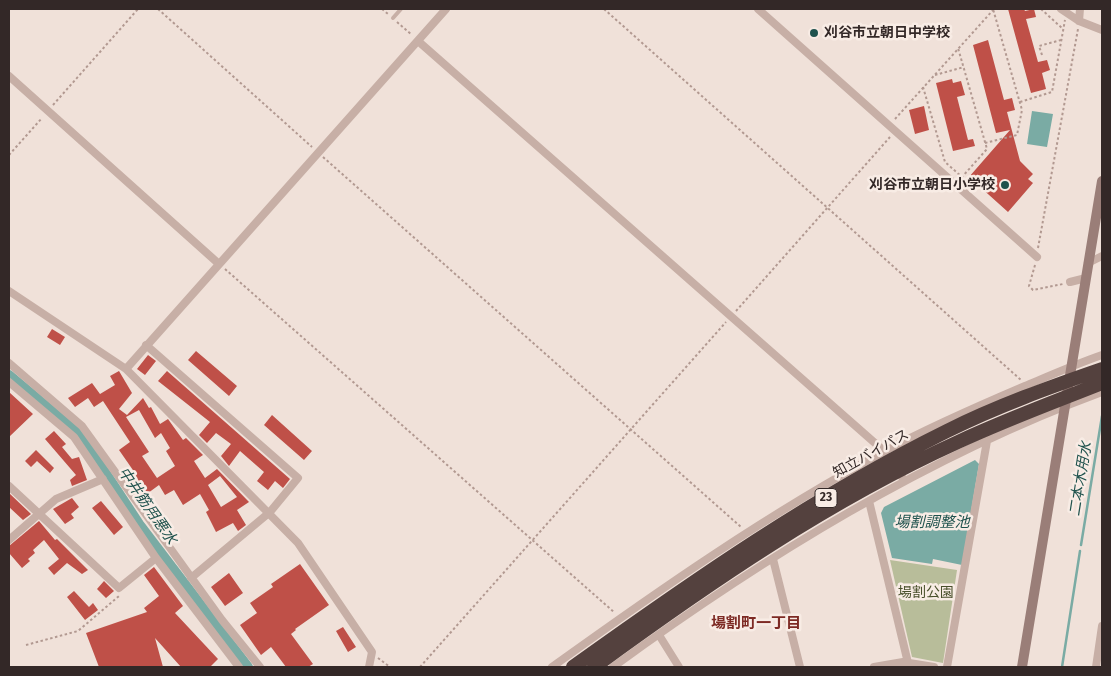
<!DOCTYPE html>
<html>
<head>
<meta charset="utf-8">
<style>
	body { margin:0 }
	#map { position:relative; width:1111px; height:676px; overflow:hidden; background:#f0e1d9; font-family:"Fira Sans",sans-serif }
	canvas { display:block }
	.frame { position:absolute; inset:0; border:10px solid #332827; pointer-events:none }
</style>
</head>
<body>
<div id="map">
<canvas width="1111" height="676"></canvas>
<div class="frame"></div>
</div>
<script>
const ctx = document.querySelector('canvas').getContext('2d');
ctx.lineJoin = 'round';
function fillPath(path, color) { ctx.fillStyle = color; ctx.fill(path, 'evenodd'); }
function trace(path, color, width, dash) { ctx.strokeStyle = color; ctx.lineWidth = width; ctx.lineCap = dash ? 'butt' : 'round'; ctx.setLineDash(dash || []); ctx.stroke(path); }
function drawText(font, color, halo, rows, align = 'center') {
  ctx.font = font + ' "Fira Sans","Noto Sans JP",sans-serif'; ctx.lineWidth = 5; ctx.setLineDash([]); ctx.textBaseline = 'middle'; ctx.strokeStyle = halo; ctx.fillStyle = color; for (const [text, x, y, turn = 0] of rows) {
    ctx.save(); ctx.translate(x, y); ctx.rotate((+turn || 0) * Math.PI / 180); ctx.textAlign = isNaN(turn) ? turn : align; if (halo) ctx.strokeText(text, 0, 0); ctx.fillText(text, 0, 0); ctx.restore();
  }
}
fillPath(new Path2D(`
	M 890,560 L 957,570 L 943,663 L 912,657 Z`), '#b8bd9a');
fillPath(new Path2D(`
	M 1032,111 L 1053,114 L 1047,147 L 1027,144 Z
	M 975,460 L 979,464 L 962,565 L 933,559 L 932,564 L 892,558 L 881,513 L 884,507 Z`), '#7aaba4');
trace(new Path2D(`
	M 1081,545 L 1102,416
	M 1062,667 L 1080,551`), '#7aaba4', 2.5);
trace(new Path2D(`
	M 9,375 L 80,434 L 139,524 L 248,667`), '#7aaba4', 10);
fillPath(new Path2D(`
	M 1008,9 L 1024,9 L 1025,11 L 1034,9 L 1036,17 L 1026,19 L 1038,62 L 1047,60 L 1050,70 L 1042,73 L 1046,89 L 1031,93 Z
	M 988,40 L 1004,100 L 1012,98 L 1015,110 L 1007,112 L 1020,161 L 1033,174 L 1028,179 L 1033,183 L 1008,212 L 969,177 L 1010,130 L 996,133 L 973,45 Z
	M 952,79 L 953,83 L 961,81 L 965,95 L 957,97 L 968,140 L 973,139 L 975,146 L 953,151 L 936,83 Z
	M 924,106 L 929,130 L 915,134 L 909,110 Z
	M 52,329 L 65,337 L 60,345 L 47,337 Z
	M 196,351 L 237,386 L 229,396 L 188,360 Z
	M 148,355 L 156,361 L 145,375 L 137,369 Z
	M 119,371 L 132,393 L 119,409 L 127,415 L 143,398 L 149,408 L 151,407 L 160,424 L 168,419 L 183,440 L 186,438 L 203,455 L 194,461 L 205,478 L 217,469 L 249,502 L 237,510 L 246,525 L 238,531 L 233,523 L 216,532 L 206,512 L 209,510 L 200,494 L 183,505 L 174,490 L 165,495 L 159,485 L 144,496 L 130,476 L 135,473 L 119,450 L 130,442 L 103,401 L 94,407 L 88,398 L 75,407 L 68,398 L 92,383 L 100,394 L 115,385 L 110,376 ZM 139,410 L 155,438 L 161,433 L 170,448 L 166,451 L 175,466 L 157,478 L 142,456 L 149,452 L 126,417 ZM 220,476 L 237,497 L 221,507 L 208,485 Z
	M 167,371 L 290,479 L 283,488 L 275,481 L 268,490 L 257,481 L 264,472 L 240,451 L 229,466 L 221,456 L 231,444 L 216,433 L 207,443 L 199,435 L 210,422 L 158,381 Z
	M 9,392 L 33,414 L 9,437 Z
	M 272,415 L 312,451 L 304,460 L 264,425 Z
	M 54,431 L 66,444 L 62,447 L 72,459 L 79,457 L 87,480 L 72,486 L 70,480 L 76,475 L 45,439 Z
	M 36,450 L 54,468 L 50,473 L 37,461 L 31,467 L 25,461 Z
	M 9,493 L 31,514 L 23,520 L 9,507 Z
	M 72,498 L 79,507 L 71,514 L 74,518 L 65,524 L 53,509 Z
	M 101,501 L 123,527 L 114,535 L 92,508 Z
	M 39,521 L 55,540 L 57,539 L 88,570 L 82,574 L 67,563 L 54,575 L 48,568 L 59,559 L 44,540 L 33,550 L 35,553 L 28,559 L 30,561 L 22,568 L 9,553 L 9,546 Z
	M 300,564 L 329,605 L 295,629 L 296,630 L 291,634 L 313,664 L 308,667 L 286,667 L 271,647 L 261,655 L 240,625 L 257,613 L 250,603 L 273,587 L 271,584 Z
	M 154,567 L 183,606 L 175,613 L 218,659 L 210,667 L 181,667 L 155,638 L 163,667 L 99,667 L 86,633 L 147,612 L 144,608 L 159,596 L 144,575 Z
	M 229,573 L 243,593 L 225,606 L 211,587 Z
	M 104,581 L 114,591 L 106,598 L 97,589 Z
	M 74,591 L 89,607 L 93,603 L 98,610 L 85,620 L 67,597 Z
	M 343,627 L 356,647 L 348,652 L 336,631 Z`), '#bf5048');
trace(new Path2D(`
	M 158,9 L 312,147
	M 382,9 L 388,14
	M 604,9 L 1021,380
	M 1041,9 L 1063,29
	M 397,22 L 412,35
	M 1042,55 L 1039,46 L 1061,40
	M 935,75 L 964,67
	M 923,87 L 945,162 L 962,177 L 987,149 L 958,48
	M 1020,102 L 1052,92 L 1065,20
	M 53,105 L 138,9
	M 895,119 L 994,9
	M 985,143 L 1017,135 L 1022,110 L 993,9
	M 9,155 L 42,118
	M 323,157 L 741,527
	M 1038,248 L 1078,29
	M 1035,265 L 1029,286 L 1033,290 L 1063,284
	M 225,269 L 615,613
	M 736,311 L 890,137
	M 26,645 L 78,631 L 119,596
	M 9,651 L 10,651
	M 378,658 L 390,667
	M 420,667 L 726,322`), '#b29991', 2, [2.5, 2.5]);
trace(new Path2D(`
	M 393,18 L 401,9`), '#c7afa6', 4);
trace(new Path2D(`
	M 758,9 L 1037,257
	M 1061,9 L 1079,21 L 1102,30
	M 1079,21 L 1080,9
	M 418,41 L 884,451 L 904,480
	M 9,76 L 219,264
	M 1088,263 L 1102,256
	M 1070,282 L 1086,278
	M 9,291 L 126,369 L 446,9
	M 146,345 L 298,478 L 270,512 L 191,578
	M 9,363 L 82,426 L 222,620 L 260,667
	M 126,369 L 298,543 L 372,652 L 369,667
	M 9,382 L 74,437 L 156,558 L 239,667
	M 9,486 L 119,588 L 156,558
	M 869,501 L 909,667
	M 9,540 L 56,499 L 103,479
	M 773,559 L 800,667
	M 659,635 L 679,667
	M 552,667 C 659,590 768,514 885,451 C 930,427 978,406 1025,386 C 1051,375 1076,364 1102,355
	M 613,667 C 764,557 926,457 1102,392
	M 874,667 L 903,662 L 934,667
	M 947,667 L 987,441
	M 1096,667 L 1102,626`), '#c7afa6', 8);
trace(new Path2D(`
	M 1022,667 L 1102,181`), '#9a7e78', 10);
trace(new Path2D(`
	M 573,667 C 693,581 815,496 947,431 C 997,406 1050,387 1102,369
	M 594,667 C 709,583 828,501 958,442 C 1005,420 1054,402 1102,383`), '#54413e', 14);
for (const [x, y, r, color] of [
	[814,33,5,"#1f524d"],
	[1005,185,5,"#1f524d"]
]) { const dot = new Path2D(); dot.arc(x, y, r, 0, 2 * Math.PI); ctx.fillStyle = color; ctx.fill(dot); trace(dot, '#f8ece5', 2); }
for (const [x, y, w] of [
	[826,498,22]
]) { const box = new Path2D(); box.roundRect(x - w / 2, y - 9.5, w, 19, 4); ctx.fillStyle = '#f8ece5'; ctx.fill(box); trace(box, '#332827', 1); }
drawText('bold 12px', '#332827', null, [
	["23",826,498]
]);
drawText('bold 14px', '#332827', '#f8ece5', [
	["刈谷市立朝日中学校",824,33],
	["刈谷市立朝日小学校",995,185,"right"]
], 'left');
drawText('14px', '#332827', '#f8ece5', [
	["知立バイパス",871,454,-29]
]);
drawText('14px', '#49502c', '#f8ece5', [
	["場割公園",926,593]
]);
drawText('italic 15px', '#1f524d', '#f8ece5', [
	["二本木用水",1081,479,-81],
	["中井筋用悪水",147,506,55],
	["場割調整池",932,523]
]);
drawText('bold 15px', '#7d2a24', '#f8ece5', [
	["場割町一丁目",756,624]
]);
</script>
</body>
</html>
